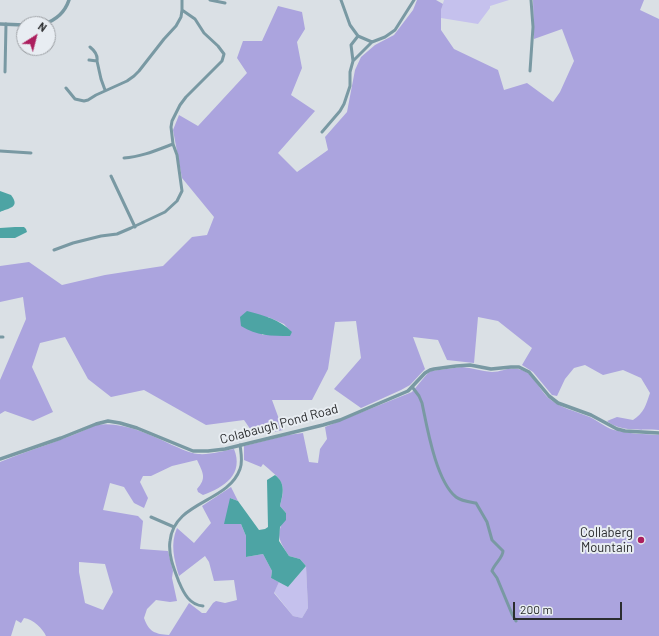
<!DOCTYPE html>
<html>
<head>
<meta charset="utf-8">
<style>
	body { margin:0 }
	#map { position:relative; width:659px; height:636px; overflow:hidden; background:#dae0e5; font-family:Barlow,sans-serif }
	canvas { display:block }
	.north { position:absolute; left:16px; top:16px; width:40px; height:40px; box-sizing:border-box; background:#e8edf2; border:1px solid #9ca0a4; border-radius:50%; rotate:36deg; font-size:11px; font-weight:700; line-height:16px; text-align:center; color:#2b2d2f }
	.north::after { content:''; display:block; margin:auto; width:14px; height:18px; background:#ac1f5e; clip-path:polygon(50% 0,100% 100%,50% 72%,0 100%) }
	.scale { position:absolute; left:513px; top:602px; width:109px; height:18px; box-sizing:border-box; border:2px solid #2b2d2f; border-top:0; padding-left:5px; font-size:12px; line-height:14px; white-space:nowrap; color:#2b2d2f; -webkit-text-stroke:3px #e8edf2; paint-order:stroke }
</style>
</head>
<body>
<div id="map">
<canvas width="659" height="636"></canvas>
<div class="north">N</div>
<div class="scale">200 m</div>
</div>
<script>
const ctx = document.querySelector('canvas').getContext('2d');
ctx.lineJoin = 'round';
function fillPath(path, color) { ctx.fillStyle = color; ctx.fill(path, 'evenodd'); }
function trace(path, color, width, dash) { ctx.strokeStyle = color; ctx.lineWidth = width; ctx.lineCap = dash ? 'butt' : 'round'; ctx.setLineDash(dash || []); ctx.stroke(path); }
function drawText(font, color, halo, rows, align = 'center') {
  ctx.font = font + ' Barlow,sans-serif'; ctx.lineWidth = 4; ctx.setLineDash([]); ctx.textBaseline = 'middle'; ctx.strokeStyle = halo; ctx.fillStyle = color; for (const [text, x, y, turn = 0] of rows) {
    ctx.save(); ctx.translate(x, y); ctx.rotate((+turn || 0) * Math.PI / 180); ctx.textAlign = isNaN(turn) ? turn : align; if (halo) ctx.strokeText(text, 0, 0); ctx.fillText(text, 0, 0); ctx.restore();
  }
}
fillPath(new Path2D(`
	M 444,0 L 509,0 L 490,6 L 490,8 L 478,24 L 441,18 L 441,10 Z
	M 306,566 L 308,608 L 302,618 L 293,616 L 274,592 L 279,582 L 288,587 Z`), '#c5c1ed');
fillPath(new Path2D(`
	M 417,0 L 436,0 L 443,4 L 441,10 L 441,30 L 454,49 L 498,70 L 504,90 L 527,83 L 553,102 L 560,92 L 574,61 L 562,29 L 534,39 L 533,0 L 644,0 L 640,10 L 659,19 L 659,430 C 642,429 620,432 607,421 L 617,417 L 633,420 C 644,413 646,405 650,393 L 641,378 L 623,370 L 603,375 L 585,365 L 574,368 L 565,379 L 557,396 L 552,395 L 533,372 L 522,365 L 532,348 L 498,321 L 478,317 L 474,363 L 447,360 L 438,340 L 413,337 L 425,369 L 410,385 L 401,390 L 361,408 L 334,389 L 361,358 L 356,321 L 335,322 L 328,369 L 312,400 L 272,400 L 283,430 L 255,436 L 244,420 L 206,425 L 144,390 L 111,397 L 88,379 L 65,337 L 40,343 L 32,367 L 53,412 L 33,421 L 5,411 L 0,414 L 0,380 L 26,319 L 23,297 L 0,302 L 0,266 L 29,262 L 62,285 L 105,275 L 163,266 L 192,237 L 207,235 L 214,217 L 182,178 L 173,130 L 179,115 L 198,126 L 247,73 L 237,58 L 243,41 L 262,41 L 278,6 L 302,12 L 305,29 L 297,42 L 302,68 L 291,95 L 315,111 L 278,153 L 297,172 L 328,150 L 325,137 L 347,112 L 355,70 L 361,57 L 375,45 L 394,35 L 413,10 ZM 268,317 L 284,324 L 292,333 L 262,335 Z
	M 462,367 C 472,368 481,371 492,372 C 504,372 510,365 524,371 C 534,375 541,393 551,400 C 561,408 575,411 587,416 C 596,419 604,427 614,430 C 628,434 644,434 659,435 L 659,636 L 46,636 C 43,629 33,619 24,618 L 21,623 L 16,620 L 11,636 L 0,636 L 0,462 C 32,449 65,440 96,425 C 122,421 149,434 172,445 C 180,448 188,453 198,454 C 210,455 222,451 234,449 C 244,474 225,487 203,495 L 198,492 L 197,489 C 207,478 203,473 197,460 L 172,466 L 151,476 L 143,476 L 140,482 L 148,498 L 144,508 L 134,503 L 124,487 L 110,483 L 103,510 L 138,516 L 143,521 L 140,549 L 168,551 L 173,571 L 172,578 L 177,601 L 170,602 L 156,600 L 147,609 L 144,618 C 149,632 155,634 169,635 L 189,603 L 202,613 L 206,613 L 213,603 L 216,601 L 225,603 L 237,600 L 234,580 L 214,581 L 209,562 L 205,556 L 179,576 C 174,559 170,544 177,528 L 194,543 L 211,523 L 202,506 L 231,487 L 238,501 L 230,498 L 246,536 L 246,557 L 263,554 L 272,571 L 271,578 L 279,582 L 274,593 L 293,616 L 302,618 L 308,608 L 306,566 L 300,559 L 289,556 C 276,536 277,535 286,513 L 280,506 C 287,481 281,480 263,464 L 261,467 L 244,460 L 244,446 L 288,435 L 303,433 L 309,462 L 318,463 L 320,449 L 327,439 L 325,427 L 412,392 L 427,374 L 431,371 ZM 79,562 L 105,564 L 113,592 L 103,610 L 85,603 L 79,572 Z`), '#aba4de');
fillPath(new Path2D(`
	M 0,191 L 11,195 C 21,208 8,208 0,212 Z
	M 15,227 L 24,227 L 26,229 L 27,232 L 15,238 L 0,238 L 0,228 Z
	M 247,311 C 265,316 279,319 292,332 L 290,336 C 271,336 257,336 241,326 L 240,317 Z
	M 275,475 C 286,483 283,494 280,506 L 286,513 L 286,520 L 280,527 L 279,541 L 289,556 L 300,559 L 306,566 L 288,587 L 271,578 L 272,571 L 263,554 L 246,557 L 246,536 L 241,524 L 224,524 L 230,498 L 238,501 L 259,530 L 265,529 L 268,527 L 267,480 Z`), '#4da4a4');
trace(new Path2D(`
	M 210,0 L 225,3
	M 358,36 L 372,42
	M 89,60 L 97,61 C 98,55 95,51 90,47
	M 97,61 L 101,79 L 105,90
	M 353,61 L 372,42 L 385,37 L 395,30 L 414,0
	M 530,71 L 533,27 L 531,0
	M 5,72 L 6,24
	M 66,88 L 75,99 L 84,101 L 88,100 L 96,95 L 127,81 L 134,76 L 139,71 L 164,39 L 176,26 L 181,17 L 182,10
	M 322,132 L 340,111 L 344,104 L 350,86 L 350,72 L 353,61 L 351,45 L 358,36 L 350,25 L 341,0
	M 0,151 L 31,153
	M 124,158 C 141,157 157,150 173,144
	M 111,176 L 135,227
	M 54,250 L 73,243 L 101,236 L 117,234 L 131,228 L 165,212 L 177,201 L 182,191 L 177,155 L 173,144 L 171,127 L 172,121 L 180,105 L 186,97 L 222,61 L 224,54 L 218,46 L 204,33 L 195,19 L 182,10 L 182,0
	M 0,337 L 3,337
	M 413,388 L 419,396 L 422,403 C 427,427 436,481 456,497 C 461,501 470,502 476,503 L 487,522 L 492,540 L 503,551 C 503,558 494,564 492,571 L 497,578 L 512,614 L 516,621
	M 151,517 L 174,527
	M 203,606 C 190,605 184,594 179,582 C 174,569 168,555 170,541 C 174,501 228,503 240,469 C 243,462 241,453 240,445`), '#7999a3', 3);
trace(new Path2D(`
	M 0,24 L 24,25
	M 44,24 C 56,20 65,12 69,0
	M 0,459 L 61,438 L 96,424 L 108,421 L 120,423 L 137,428 L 193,451 L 208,451 L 225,449 L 323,425 L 340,420 L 408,391 L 425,373 L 430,370 L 434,369 L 456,366 L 470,365 L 491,369 L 511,367 L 519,367 L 529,372 L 549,396 L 558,403 L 591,415 L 617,429 L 625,431 L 659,433`), '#7999a3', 3.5);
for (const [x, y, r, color] of [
	[641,540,4,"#ac1f5e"]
]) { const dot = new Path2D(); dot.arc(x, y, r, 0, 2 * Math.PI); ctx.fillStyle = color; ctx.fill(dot); trace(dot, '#e8edf2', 1.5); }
drawText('13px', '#2b2d2f', '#e8edf2', [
	["Colabaugh Pond Road",279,424,-15]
]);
drawText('13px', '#2b2d2f', '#e8edf2', [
	["Collaberg",633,533],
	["Mountain",633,548]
], 'right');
</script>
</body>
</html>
